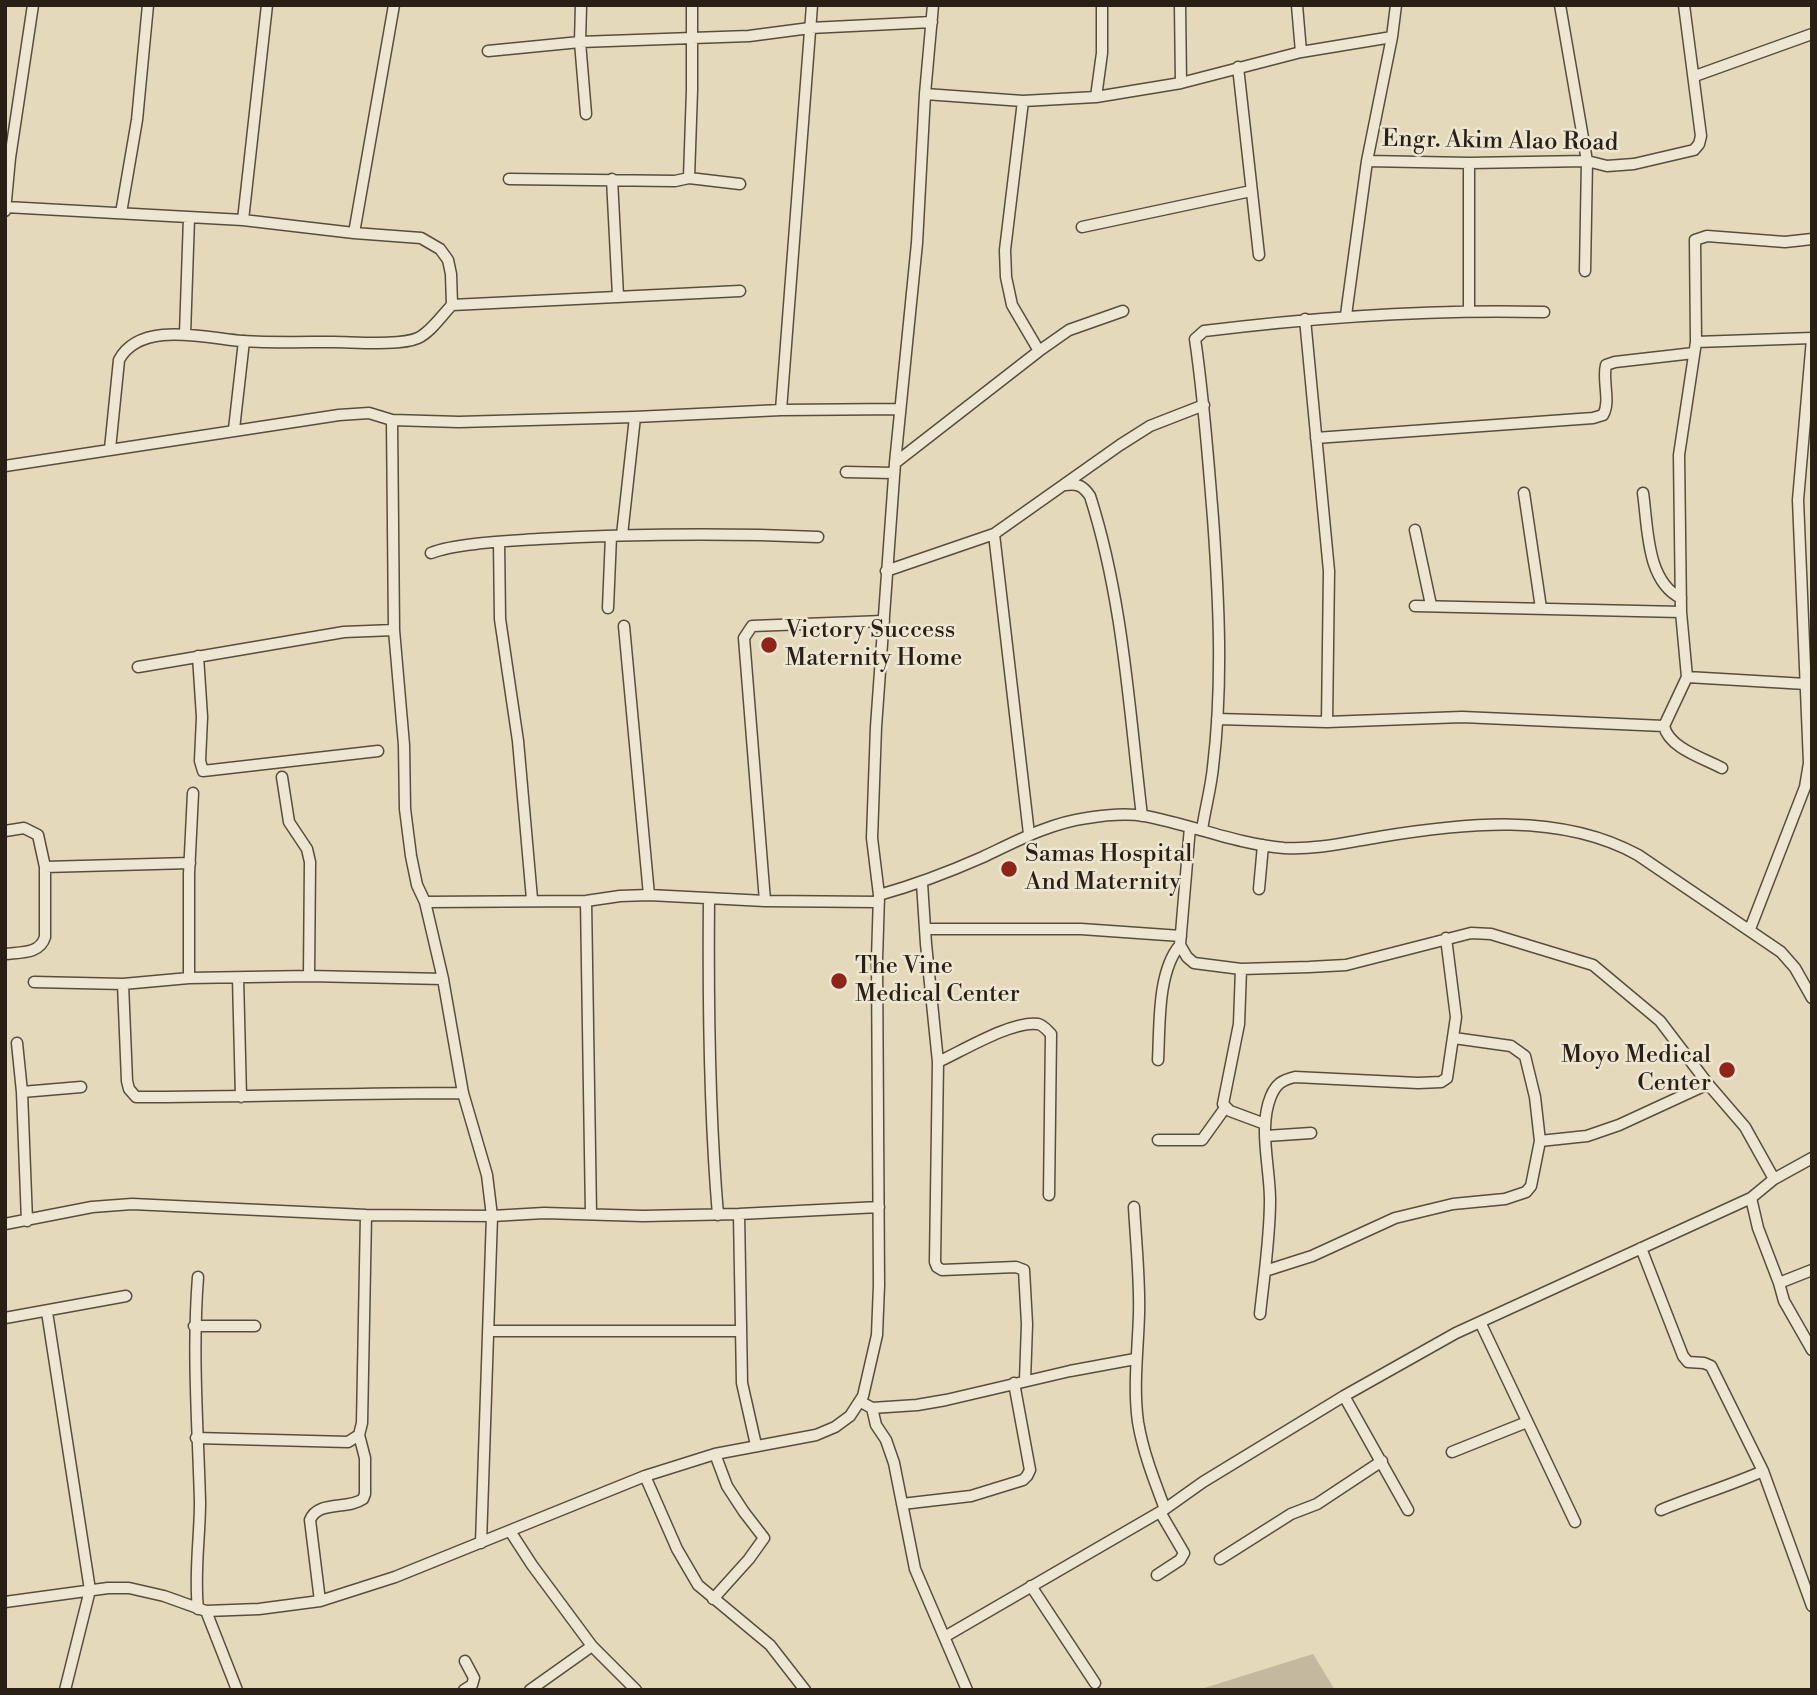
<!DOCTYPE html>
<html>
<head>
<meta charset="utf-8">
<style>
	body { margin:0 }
	#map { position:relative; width:1817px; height:1695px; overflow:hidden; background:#e4d9bb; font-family:"Libre Bodoni",serif }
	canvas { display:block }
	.frame { position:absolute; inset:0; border:7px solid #2a1f15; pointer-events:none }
</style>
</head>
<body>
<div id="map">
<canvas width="1817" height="1695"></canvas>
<div class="frame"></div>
</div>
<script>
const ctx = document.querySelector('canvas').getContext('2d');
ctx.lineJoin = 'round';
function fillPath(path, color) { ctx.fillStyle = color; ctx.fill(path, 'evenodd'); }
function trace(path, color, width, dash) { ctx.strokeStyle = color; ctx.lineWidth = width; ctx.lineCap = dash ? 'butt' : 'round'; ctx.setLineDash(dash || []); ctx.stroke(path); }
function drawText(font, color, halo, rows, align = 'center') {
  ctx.font = font + ' "Libre Bodoni",serif'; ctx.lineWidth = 5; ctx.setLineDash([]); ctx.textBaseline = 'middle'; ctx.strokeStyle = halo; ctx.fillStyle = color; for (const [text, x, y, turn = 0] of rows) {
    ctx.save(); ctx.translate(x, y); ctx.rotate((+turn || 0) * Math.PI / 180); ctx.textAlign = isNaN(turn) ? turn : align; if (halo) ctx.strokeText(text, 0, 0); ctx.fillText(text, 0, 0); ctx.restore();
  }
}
fillPath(new Path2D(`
	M 1313,1654 L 1335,1690 L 1198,1690 Z`), '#c4b99f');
const street = new Path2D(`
	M 581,5 L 580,42 L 586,114
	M 1180,5 L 1181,83
	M 1297,5 L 1301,52
	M 1560,5 L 1587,161 L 1585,271
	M 488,51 L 580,42 L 749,36 L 810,28 L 932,22
	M 1238,67 L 1259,255
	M 1695,76 L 1812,34
	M 925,94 L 1023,101 L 1096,97 L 1181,83 L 1301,52 L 1392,37
	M 1096,97 L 1102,53 L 1102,5
	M 1023,101 L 1005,250 L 1006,277 L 1012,305 L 1039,351
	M 1367,161 L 1469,163 L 1587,161 L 1607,166 L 1634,164 L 1694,150 L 1699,144 L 1701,136 L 1684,5
	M 1469,163 L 1469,310
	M 689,178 L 740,184
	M 509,179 L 675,181 L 689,178 L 692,90 L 692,5
	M 612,179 L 618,296
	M 6,207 L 243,220 L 354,233 L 421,238 L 440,249 L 448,260 L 451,274 L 452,305
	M 5,211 L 10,158 L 33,5
	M 121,213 L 137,120 L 148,5
	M 243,220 L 267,5
	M 1082,227 L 1251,191
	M 354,233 L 394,5
	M 1346,315 L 1367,161 L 1392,37 L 1396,5
	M 1305,319 L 1329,571 L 1327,722
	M 185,334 L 189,218
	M 1696,342 L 1812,338
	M 781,410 L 812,5
	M 392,420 L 394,630 L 404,745 L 405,809 L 411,856 L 417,885 L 425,902 L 443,979 L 463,1093 L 487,1175 L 492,1216 L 481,1543
	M 234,429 L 244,341
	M 1316,438 L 1593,418 L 1603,415 C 1611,401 1602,381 1606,365 L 1615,362 L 1694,353
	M 110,449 L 119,360 C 140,320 206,338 242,341 C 272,343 303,342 333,342 C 354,342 400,346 418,338 C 431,332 442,315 452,305 L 740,291
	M 895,463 L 1039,351 L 1069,330 L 1123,311
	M 5,466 L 339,415 L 369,413 L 392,420 L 459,422 L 635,417 L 781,410 L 900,409
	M 846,472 L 894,473
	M 1065,485 C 1078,483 1083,486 1090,496 C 1123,599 1129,708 1142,816
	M 1524,493 L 1541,608
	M 1643,493 C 1648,527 1646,581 1681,598
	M 1415,530 L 1431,605
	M 994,534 L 1029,834
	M 622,535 L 635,417
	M 499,542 L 500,619 L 518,741 L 532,899
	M 431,553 C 456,543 510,541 538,539 C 631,534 724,533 818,537
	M 886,571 L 994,534 L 1120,445 L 1150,426 L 1204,405
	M 1415,606 L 1681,612
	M 608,608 L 611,536
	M 624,626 L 649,895
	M 198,656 L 202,717 L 200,761 L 203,771 L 378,751
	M 138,667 L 344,632 L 394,630
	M 1687,677 L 1806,684
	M 1217,719 L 1327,722 L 1462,717 L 1664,726 C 1669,748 1703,758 1722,768
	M 1664,726 L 1687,677 L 1681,612 L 1679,455 L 1696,342 L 1695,240 L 1707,236 L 1785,242 L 1812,239
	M 282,777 L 289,822 L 307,849 L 310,862 L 309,976
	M 1190,827 L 1180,945 L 1187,957 L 1194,963 L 1241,969 L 1309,967 L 1346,965 L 1471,933 L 1491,934 L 1593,965 L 1660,1021 L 1708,1084 L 1745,1127 L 1774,1179
	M 1202,830 C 1205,809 1211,788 1213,767 C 1223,684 1219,601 1213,518 C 1208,458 1204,399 1195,339 L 1204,331 C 1317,317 1429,309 1544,312
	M 5,831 L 24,828 L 38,835 L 45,867 L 45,937 C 40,954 21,952 5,954
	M 45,867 L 190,863
	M 922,883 L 926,944 L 938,1062 L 935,1262 L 937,1267 L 942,1270 L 1016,1267 L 1024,1270 L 1027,1324 L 1025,1381
	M 1259,889 L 1263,845
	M 879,895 C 915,885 949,872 983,857 C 1017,841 1050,823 1087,818 C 1105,815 1127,813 1145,816 C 1192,825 1237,844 1284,848 C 1316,850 1348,842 1379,837 C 1464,823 1560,812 1638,855 L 1781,952 L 1795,968 L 1812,998
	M 709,899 C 708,1004 709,1109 718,1215
	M 586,901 L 591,1214
	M 765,901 L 744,638 L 752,626 L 884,621
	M 425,902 L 586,901 L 620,896 L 649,895 L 765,901 L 879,902
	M 925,929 L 1081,929 L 1181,936
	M 1750,929 L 1805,787 L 1809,763 L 1798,500 L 1812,339
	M 1241,969 L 1239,1024 L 1223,1104 L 1230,1111 L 1265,1124
	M 189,978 L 189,874 L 193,793
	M 238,978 L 241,1097
	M 34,982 L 123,984 L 189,978 L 309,976 L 443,979
	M 123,984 L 127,1081 L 129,1089 L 136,1097 C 245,1097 354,1093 463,1093
	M 17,1043 L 22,1092 L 27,1221
	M 1158,1060 C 1160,1026 1157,972 1180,945
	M 938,1062 C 962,1051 1013,1020 1038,1024 C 1043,1025 1047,1030 1051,1034 L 1049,1195
	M 22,1092 L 81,1087
	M 1266,1136 L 1311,1133
	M 1158,1140 L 1202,1140 L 1225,1108
	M 1540,1141 L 1587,1136 L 1619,1125 L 1708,1084
	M 1751,1198 L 1758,1228 L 1779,1283 L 1784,1301 L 1812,1350
	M 1134,1207 C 1136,1243 1140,1279 1139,1314 C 1138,1351 1133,1386 1138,1422 C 1143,1452 1154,1480 1165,1509
	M 739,1214 L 742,1383 L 756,1445
	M 5,1224 L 92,1207 L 132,1204 L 366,1215 L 492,1216 L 544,1213 L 643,1216 L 739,1214 L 879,1207
	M 1641,1248 L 1683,1356 L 1688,1362 L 1704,1363 L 1711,1366 L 1763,1471 C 1729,1486 1695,1496 1661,1510
	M 1265,1271 L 1312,1256 L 1395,1218 L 1453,1204 L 1505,1199 L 1526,1192 L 1531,1186 L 1540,1141 L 1535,1097 L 1525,1056 L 1511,1046 L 1454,1038
	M 198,1277 C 192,1353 198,1427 200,1502 C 200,1538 194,1573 198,1609
	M 1779,1283 L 1812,1270
	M 47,1312 L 90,1590 L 65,1690
	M 1260,1314 C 1264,1276 1270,1238 1270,1200 C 1270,1167 1258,1127 1271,1096 C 1276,1084 1282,1080 1295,1077 L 1418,1083 L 1441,1082 L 1447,1078 L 1456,1017 L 1446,938
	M 5,1318 L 126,1296
	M 1481,1324 L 1575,1522
	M 194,1326 L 255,1326
	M 488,1331 L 740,1331
	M 1344,1396 L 1408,1510
	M 861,1402 L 872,1408 L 876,1425 L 886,1440 L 894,1463 L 915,1569 L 967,1690
	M 872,1408 L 917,1405 L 946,1400 L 1070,1371 L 1135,1359
	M 196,1438 L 348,1442 L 359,1435 L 362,1423 L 366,1215
	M 1452,1452 L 1527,1422
	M 1763,1471 L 1812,1606
	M 645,1476 L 677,1549 L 698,1585 L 770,1645 L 805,1690
	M 902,1504 L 971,1496 L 1023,1480 L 1027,1476 L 1030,1470 L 1014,1383
	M 510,1531 L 532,1565 L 592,1646 L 636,1690
	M 1220,1559 L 1291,1514 L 1317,1504 L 1382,1461
	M 1157,1575 L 1180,1560 L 1184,1553 L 1160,1512
	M 1031,1586 L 1095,1683
	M 713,1599 L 749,1559 L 764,1538 L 744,1512 L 727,1486 L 715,1454
	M 320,1601 L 310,1520 C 318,1500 347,1510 363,1499 L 365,1494 L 365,1458 L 359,1435
	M 5,1602 L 108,1588 L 129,1588 L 164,1596 L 206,1611 L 259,1609 L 320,1601 L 395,1577 L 645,1476 L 715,1454 L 816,1435 L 835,1427 L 850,1416 L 863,1396 L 877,1335 L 879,1285 L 877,959 L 879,895 L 872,838 L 876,727 L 895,463 L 917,243 L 925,94 L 933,5
	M 206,1611 L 237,1690
	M 946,1636 L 1165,1509 L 1203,1482 L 1344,1396 L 1456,1333 L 1751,1198 L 1774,1179 L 1812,1158
	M 464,1690 L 472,1685 L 474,1678 L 465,1661
	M 530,1690 L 592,1646`);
trace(street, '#584e3e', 13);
trace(street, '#ede6d3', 10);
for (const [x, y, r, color] of [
	[769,645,9,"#8f2418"],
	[1009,869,9,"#8f2418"],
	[839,981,9,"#8f2418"],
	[1727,1070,9,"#8f2418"]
]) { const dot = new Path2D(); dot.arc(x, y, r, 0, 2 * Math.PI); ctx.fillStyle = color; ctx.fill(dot); trace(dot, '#ede6d3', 2.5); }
drawText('24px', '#2a1f15', '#ede6d3', [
	["Engr. Akim Alao Road",1500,142,1]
]);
drawText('24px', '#2a1f15', '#ede6d3', [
	["Victory Success",785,631],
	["Maternity Home",785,659],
	["Samas Hospital",1025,855],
	["And Maternity",1025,883],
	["The Vine",855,967],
	["Medical Center",855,995],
	["Moyo Medical",1711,1056,"right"],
	["Center",1711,1084,"right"]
], 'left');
</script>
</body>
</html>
